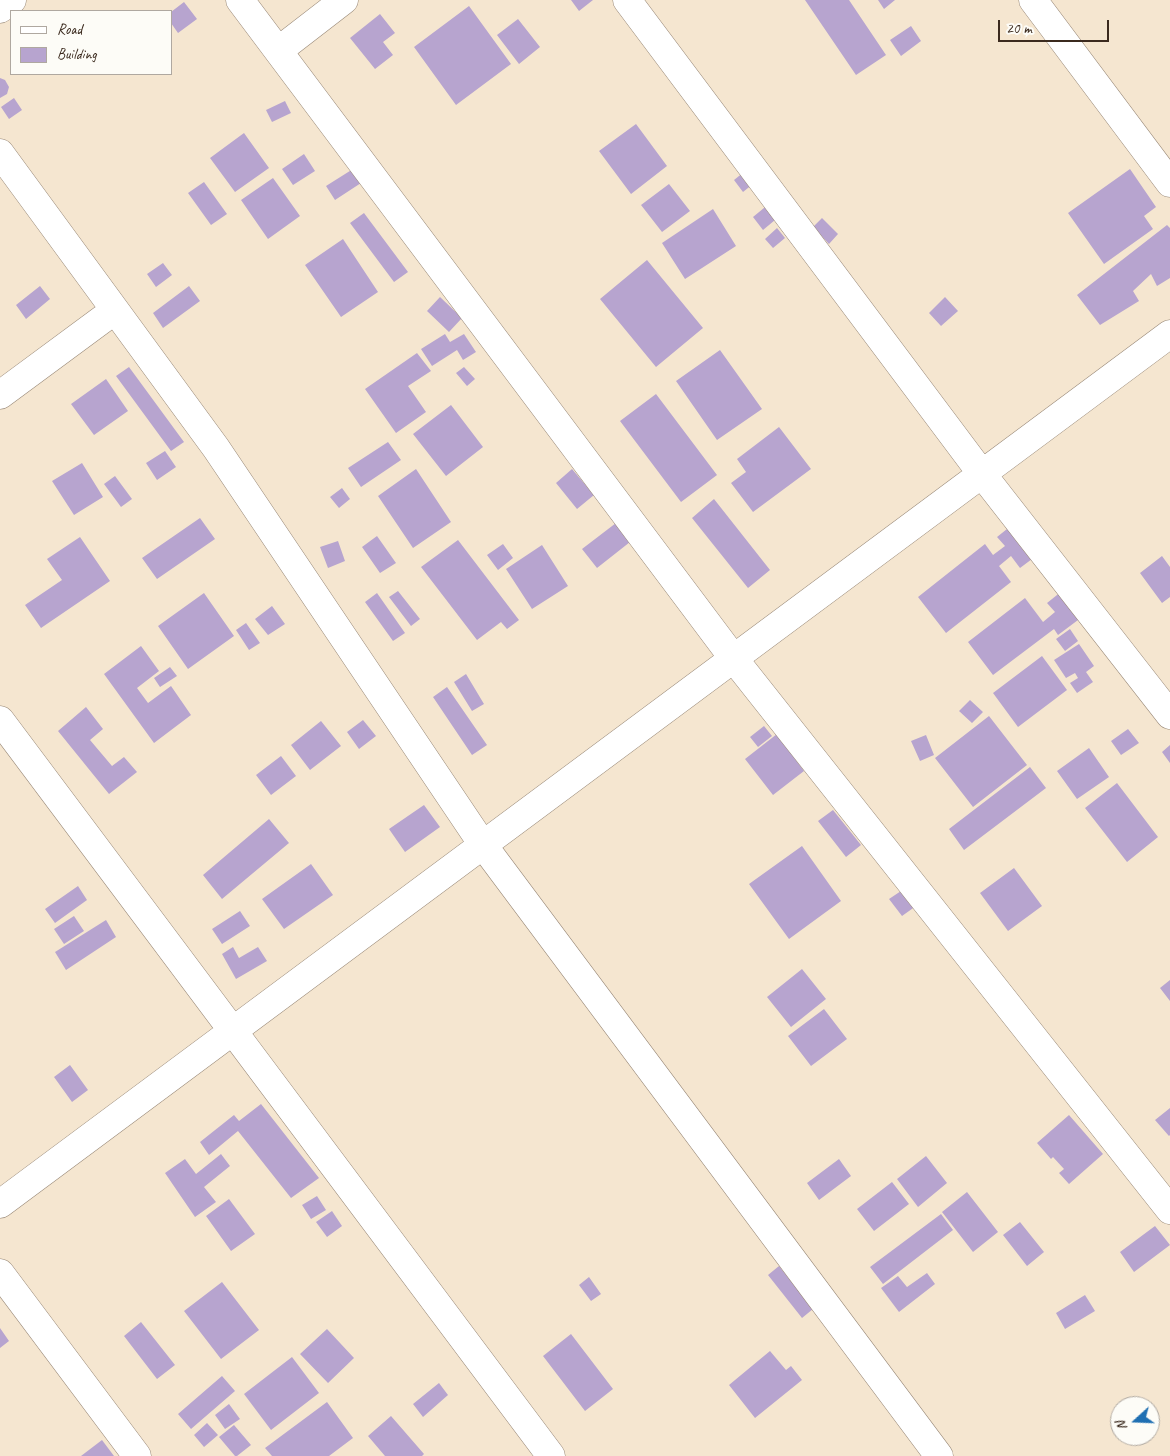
<!DOCTYPE html>
<html>
<head>
<meta charset="utf-8">
<style>
	body { margin:0 }
	#map { position:relative; width:1170px; height:1456px; overflow:hidden; background:#f5e6d0; font-family:Caveat,sans-serif }
	canvas { display:block }
	.legend { position:absolute; left:10px; top:10px; width:162px; height:65px; box-sizing:border-box; background:#fdfcf7; border:1px solid #afa8a0; margin:0; padding:6px 9px; list-style:none; font-size:15px; color:#3b2a1e }
	.legend li { display:flex; align-items:center; gap:10px; height:25px }
	.legend b { width:25px; border:1px solid #afa8a0 }
	.north { position:absolute; left:1110px; top:1396px; width:50px; height:50px; box-sizing:border-box; background:#fdfcf7; border:1px solid #afa8a0; border-radius:50%; rotate:250deg; font-size:14px; font-weight:700; line-height:20px; text-align:center; color:#3b2a1e }
	.north::after { content:''; display:block; margin:auto; width:18px; height:22px; background:#1f6fb2; clip-path:polygon(50% 0,100% 100%,50% 72%,0 100%) }
	.scale { position:absolute; left:998px; top:20px; width:111px; height:22px; box-sizing:border-box; border:2px solid #3b2a1e; border-top:0; padding-left:6px; font-size:15px; line-height:18px; white-space:nowrap; color:#3b2a1e; -webkit-text-stroke:4px #fdfcf7; paint-order:stroke }
</style>
</head>
<body>
<div id="map">
<canvas width="1170" height="1456"></canvas>
<ul class="legend">
<li><b style="height:6px;background:#fff"></b>Road</li>
<li><b style="height:14px;background:#b7a4cf"></b>Building</li>
</ul>
<div class="north">N</div>
<div class="scale">20 m</div>
</div>
<script>
const ctx = document.querySelector('canvas').getContext('2d');
ctx.lineJoin = 'round';
function fillPath(path, color) { ctx.fillStyle = color; ctx.fill(path, 'evenodd'); }
function trace(path, color, width, dash) { ctx.strokeStyle = color; ctx.lineWidth = width; ctx.lineCap = dash ? 'butt' : 'round'; ctx.setLineDash(dash || []); ctx.stroke(path); }
fillPath(new Path2D(`
	M 571,0 L 593,0 L 579,11 Z
	M 805,0 L 849,0 L 886,55 L 856,75 Z
	M 878,0 L 895,0 L 884,9 Z
	M 184,2 L 197,19 L 178,33 L 171,23 L 171,12 Z
	M 469,6 L 511,64 L 456,105 L 414,47 Z
	M 380,14 L 395,33 L 383,42 L 393,55 L 375,69 L 350,38 Z
	M 518,19 L 540,47 L 519,64 L 497,35 Z
	M 911,26 L 921,41 L 901,56 L 890,40 Z
	M 0,78 L 5,80 L 9,87 L 7,94 L 0,98 Z
	M 14,98 L 22,110 L 9,119 L 1,107 Z
	M 285,101 L 291,113 L 272,122 L 266,110 Z
	M 636,124 L 667,166 L 631,194 L 599,151 Z
	M 244,133 L 269,168 L 235,192 L 210,158 Z
	M 304,154 L 315,171 L 293,185 L 282,169 Z
	M 353,169 L 361,183 L 335,200 L 326,186 Z
	M 1130,169 L 1156,207 L 1144,216 L 1153,229 L 1104,264 L 1068,213 Z
	M 744,172 L 753,184 L 743,192 L 734,180 Z
	M 273,178 L 300,216 L 268,239 L 241,200 Z
	M 204,182 L 227,214 L 211,225 L 188,193 Z
	M 669,184 L 690,211 L 662,232 L 641,205 Z
	M 770,203 L 781,215 L 763,230 L 753,217 Z
	M 713,209 L 736,246 L 685,279 L 662,243 Z
	M 364,213 L 408,272 L 394,282 L 350,223 Z
	M 822,218 L 838,234 L 829,244 L 813,227 Z
	M 1167,225 L 1170,228 L 1170,278 L 1157,286 L 1151,274 L 1133,291 L 1139,301 L 1100,325 L 1077,295 Z
	M 777,228 L 785,238 L 773,248 L 765,239 Z
	M 343,239 L 378,292 L 341,317 L 305,265 Z
	M 647,260 L 703,328 L 656,367 L 600,299 Z
	M 163,263 L 172,275 L 156,287 L 147,274 Z
	M 40,286 L 50,299 L 26,319 L 16,305 Z
	M 189,286 L 200,301 L 163,328 L 153,313 Z
	M 440,297 L 462,318 L 449,332 L 427,311 Z
	M 945,297 L 958,311 L 941,326 L 929,313 Z
	M 445,334 L 450,342 L 464,334 L 476,352 L 463,360 L 457,350 L 432,366 L 421,349 Z
	M 720,350 L 762,409 L 717,440 L 676,381 Z
	M 417,353 L 431,371 L 408,386 L 426,412 L 396,433 L 365,389 Z
	M 129,367 L 184,442 L 171,451 L 116,376 Z
	M 464,367 L 475,379 L 467,386 L 456,373 Z
	M 106,379 L 128,411 L 94,435 L 71,404 Z
	M 656,394 L 717,475 L 681,502 L 620,421 Z
	M 451,405 L 483,447 L 446,476 L 413,434 Z
	M 779,427 L 811,469 L 753,512 L 731,483 L 746,472 L 737,459 Z
	M 388,442 L 401,460 L 361,487 L 348,468 Z
	M 165,451 L 176,467 L 157,480 L 146,463 Z
	M 82,463 L 103,497 L 74,515 L 52,481 Z
	M 416,469 L 451,522 L 413,548 L 378,496 Z
	M 572,469 L 594,495 L 577,509 L 556,483 Z
	M 115,476 L 132,499 L 121,507 L 104,484 Z
	M 342,488 L 350,499 L 339,508 L 330,497 Z
	M 714,499 L 770,570 L 748,588 L 692,518 Z
	M 200,518 L 215,539 L 157,579 L 142,558 Z
	M 616,523 L 630,542 L 597,568 L 582,549 Z
	M 1012,525 L 1036,556 L 1020,568 L 1011,556 L 999,566 L 1011,582 L 946,633 L 918,597 L 985,544 L 993,555 L 1005,546 L 997,537 Z
	M 377,536 L 396,563 L 380,573 L 362,547 Z
	M 80,537 L 110,581 L 41,628 L 25,605 L 62,580 L 47,559 Z
	M 458,540 L 519,620 L 507,629 L 501,622 L 477,640 L 421,567 Z
	M 338,541 L 345,561 L 328,568 L 320,547 Z
	M 503,544 L 513,558 L 498,570 L 487,555 Z
	M 542,545 L 568,586 L 532,609 L 506,569 Z
	M 1162,556 L 1170,567 L 1170,597 L 1162,603 L 1140,573 Z
	M 398,591 L 420,619 L 411,626 L 389,597 Z
	M 1062,591 L 1082,617 L 1058,635 L 1054,629 L 993,675 L 968,642 L 1025,598 L 1043,622 L 1055,612 L 1047,603 Z
	M 204,593 L 234,636 L 188,669 L 158,626 Z
	M 377,593 L 405,633 L 393,641 L 365,602 Z
	M 272,606 L 285,624 L 268,635 L 255,619 Z
	M 246,623 L 260,643 L 249,650 L 236,630 Z
	M 1070,629 L 1078,641 L 1065,651 L 1056,639 Z
	M 1079,644 L 1094,666 L 1086,672 L 1093,682 L 1077,693 L 1070,683 L 1078,678 L 1075,673 L 1066,678 L 1054,660 Z
	M 141,646 L 159,671 L 137,688 L 148,703 L 171,686 L 191,715 L 154,743 L 104,674 Z
	M 1042,656 L 1067,690 L 1018,727 L 993,693 Z
	M 170,667 L 177,676 L 160,687 L 154,678 Z
	M 466,674 L 484,704 L 472,711 L 454,682 Z
	M 447,687 L 487,745 L 472,755 L 433,697 Z
	M 970,700 L 983,712 L 972,723 L 959,711 Z
	M 86,707 L 103,729 L 90,740 L 112,766 L 124,757 L 137,772 L 109,794 L 58,731 Z
	M 989,716 L 1027,765 L 973,807 L 935,758 Z
	M 363,720 L 376,736 L 359,749 L 347,732 Z
	M 321,721 L 341,746 L 310,770 L 291,745 Z
	M 764,726 L 772,736 L 758,747 L 750,737 Z
	M 1128,729 L 1139,743 L 1121,755 L 1111,741 Z
	M 777,734 L 804,771 L 773,795 L 745,759 Z
	M 926,735 L 934,755 L 920,761 L 911,741 Z
	M 1170,745 L 1170,763 L 1162,752 Z
	M 1089,748 L 1109,777 L 1077,799 L 1057,771 Z
	M 281,756 L 296,776 L 271,795 L 256,775 Z
	M 1030,767 L 1046,788 L 964,850 L 949,829 Z
	M 1117,783 L 1158,837 L 1127,862 L 1085,808 Z
	M 424,805 L 440,827 L 405,852 L 389,829 Z
	M 833,810 L 861,845 L 846,857 L 818,821 Z
	M 269,819 L 289,843 L 222,899 L 203,875 Z
	M 802,846 L 841,901 L 789,939 L 749,884 Z
	M 311,864 L 333,895 L 284,929 L 262,899 Z
	M 1014,868 L 1042,906 L 1008,931 L 980,893 Z
	M 78,886 L 87,900 L 55,923 L 45,909 Z
	M 904,889 L 916,906 L 902,916 L 889,899 Z
	M 240,911 L 250,926 L 222,944 L 212,929 Z
	M 74,916 L 84,931 L 64,944 L 54,929 Z
	M 106,920 L 116,937 L 66,970 L 55,952 Z
	M 233,947 L 239,958 L 258,947 L 267,961 L 236,979 L 222,954 Z
	M 802,969 L 826,999 L 791,1027 L 767,997 Z
	M 1170,980 L 1170,1001 L 1160,988 Z
	M 824,1009 L 847,1039 L 811,1066 L 788,1036 Z
	M 70,1065 L 88,1090 L 72,1102 L 54,1077 Z
	M 261,1104 L 319,1178 L 291,1198 L 238,1131 L 209,1155 L 200,1142 L 234,1115 L 239,1121 Z
	M 1170,1108 L 1170,1135 L 1169,1136 L 1155,1120 Z
	M 1069,1115 L 1103,1154 L 1069,1184 L 1059,1173 L 1064,1169 L 1053,1157 L 1051,1159 L 1037,1143 Z
	M 221,1154 L 230,1166 L 204,1187 L 216,1202 L 195,1217 L 165,1173 L 185,1159 L 196,1174 Z
	M 926,1156 L 947,1183 L 918,1207 L 897,1179 Z
	M 839,1159 L 851,1176 L 819,1200 L 807,1183 Z
	M 892,1182 L 909,1204 L 874,1231 L 857,1209 Z
	M 967,1192 L 998,1232 L 973,1252 L 942,1212 Z
	M 317,1196 L 326,1210 L 311,1219 L 302,1205 Z
	M 229,1199 L 255,1234 L 231,1251 L 206,1216 Z
	M 332,1211 L 342,1226 L 327,1237 L 316,1222 Z
	M 941,1214 L 953,1230 L 883,1284 L 870,1267 Z
	M 1020,1222 L 1044,1252 L 1027,1266 L 1003,1235 Z
	M 1155,1226 L 1170,1245 L 1134,1272 L 1120,1252 Z
	M 779,1266 L 813,1309 L 802,1318 L 768,1275 Z
	M 927,1273 L 935,1284 L 899,1312 L 881,1288 L 898,1276 L 907,1287 Z
	M 589,1277 L 601,1294 L 591,1301 L 579,1285 Z
	M 222,1282 L 259,1330 L 221,1359 L 184,1311 Z
	M 1085,1295 L 1095,1311 L 1065,1329 L 1056,1313 Z
	M 141,1322 L 175,1365 L 157,1379 L 124,1336 Z
	M 0,1328 L 9,1341 L 0,1348 Z
	M 327,1329 L 354,1358 L 328,1383 L 300,1354 Z
	M 571,1334 L 613,1389 L 585,1411 L 543,1356 Z
	M 770,1351 L 786,1370 L 791,1366 L 802,1380 L 755,1418 L 729,1385 Z
	M 292,1357 L 319,1393 L 271,1430 L 244,1394 Z
	M 222,1376 L 235,1391 L 191,1429 L 178,1414 Z
	M 439,1383 L 448,1395 L 423,1417 L 413,1404 Z
	M 327,1402 L 353,1438 L 329,1456 L 272,1456 L 265,1448 Z
	M 229,1404 L 240,1419 L 225,1429 L 215,1415 Z
	M 391,1416 L 424,1454 L 422,1456 L 385,1456 L 368,1436 Z
	M 207,1423 L 218,1435 L 204,1447 L 194,1435 Z
	M 234,1425 L 251,1445 L 237,1456 L 235,1456 L 219,1437 Z
	M 102,1440 L 114,1456 L 81,1456 Z`), '#b7a4cf');
const minor = new Path2D(`
	M 240,0 L 734,659 L 1170,1210
	M 627,0 L 982,474 L 1170,715
	M 1033,0 L 1170,183
	M 0,9 L 12,0
	M 278,51 L 344,0
	M 0,153 L 115,310
	M 0,395 L 115,310 L 216,448 L 483,845 L 939,1456
	M 0,720 L 551,1456
	M 0,1204 L 1170,334
	M 0,1273 L 137,1456`);
trace(minor, '#988877', 29);
trace(minor, '#fff', 28);
</script>
</body>
</html>
